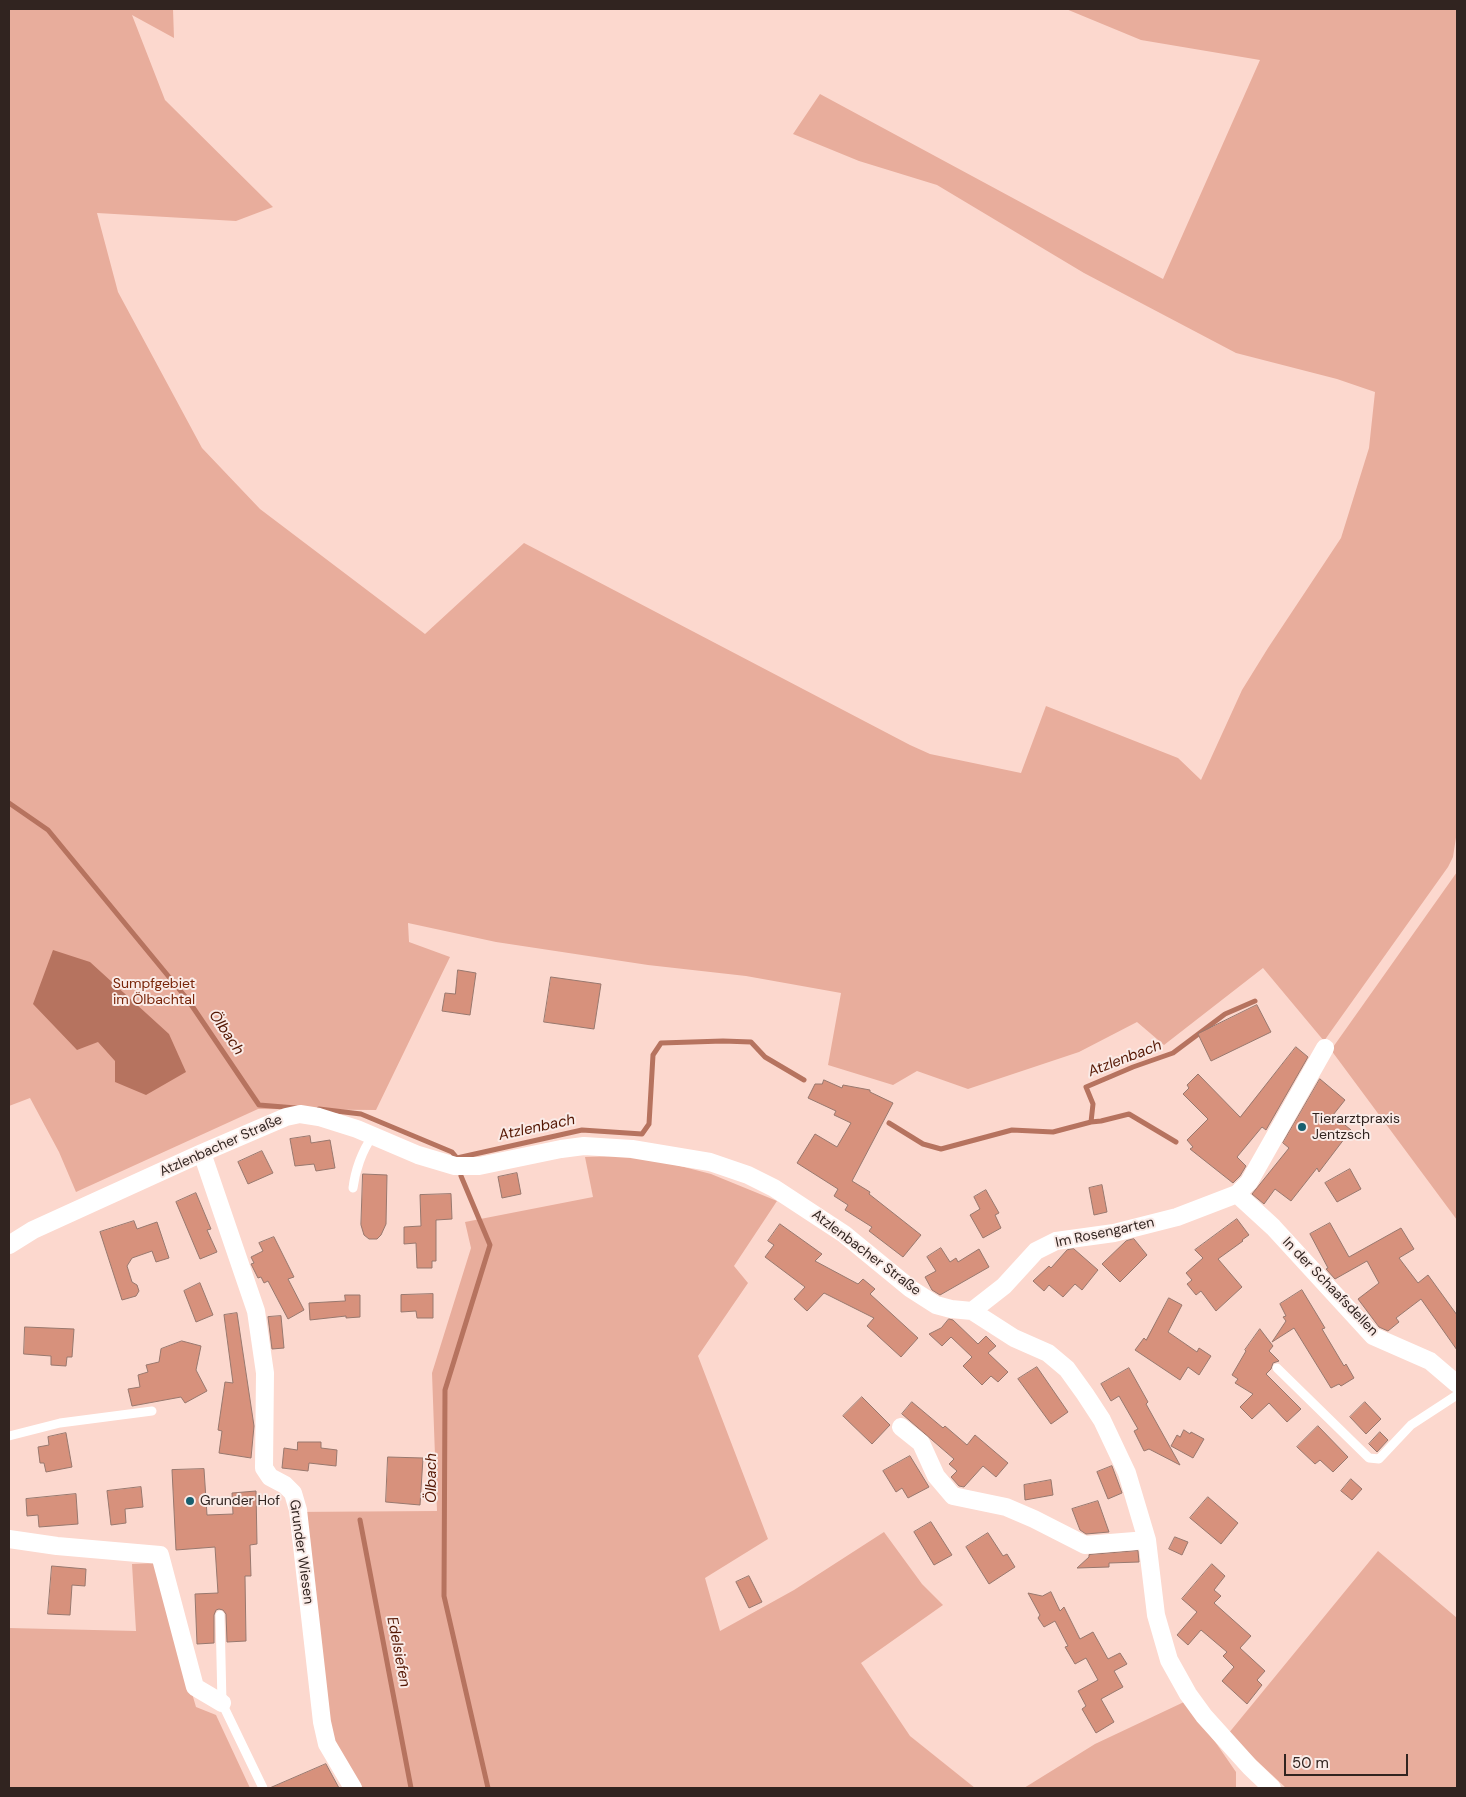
<!DOCTYPE html>
<html>
<head>
<meta charset="utf-8">
<style>
	body { margin:0 }
	#map { position:relative; width:1466px; height:1797px; overflow:hidden; background:#fcd8ce; font-family:"DM Sans",sans-serif }
	canvas { display:block }
	.frame { position:absolute; inset:0; border:10px solid #312420; pointer-events:none }
	.scale { position:absolute; left:1284px; top:1754px; width:124px; height:22px; box-sizing:border-box; border:2px solid #312420; border-top:0; padding-left:6px; font-size:15px; line-height:18px; white-space:nowrap; color:#312420; -webkit-text-stroke:4px #faebe7; paint-order:stroke }
</style>
</head>
<body>
<div id="map">
<canvas width="1466" height="1797"></canvas>
<div class="frame"></div>
<div class="scale">50 m</div>
</div>
<script>
const ctx = document.querySelector('canvas').getContext('2d');
ctx.lineJoin = 'round';
function fillPath(path, color) { ctx.fillStyle = color; ctx.fill(path, 'evenodd'); }
function trace(path, color, width, dash) { ctx.strokeStyle = color; ctx.lineWidth = width; ctx.lineCap = dash ? 'butt' : 'round'; ctx.setLineDash(dash || []); ctx.stroke(path); }
function drawText(font, color, halo, rows, align = 'center') {
  ctx.font = font + ' "DM Sans",sans-serif'; ctx.lineWidth = 4; ctx.setLineDash([]); ctx.textBaseline = 'middle'; ctx.strokeStyle = halo; ctx.fillStyle = color; for (const [text, x, y, turn = 0] of rows) {
    ctx.save(); ctx.translate(x, y); ctx.rotate((+turn || 0) * Math.PI / 180); ctx.textAlign = isNaN(turn) ? turn : align; if (halo) ctx.strokeText(text, 0, 0); ctx.fillText(text, 0, 0); ctx.restore();
  }
}
fillPath(new Path2D(`
	M 9,9 L 173,9 L 174,38 L 132,15 L 165,100 L 273,207 L 236,221 L 97,213 L 118,292 L 202,448 L 260,509 L 425,634 L 524,543 L 910,745 L 930,754 L 1021,773 L 1046,706 L 1178,758 L 1201,780 L 1242,690 L 1268,648 L 1341,538 L 1369,448 L 1375,392 L 1337,379 L 1236,353 L 1084,273 L 937,185 L 859,161 L 793,134 L 820,94 L 1163,279 L 1260,60 L 1141,40 L 1066,9 L 1457,9 L 1457,831 L 1453,857 L 1448,867 L 1324,1041 L 1263,968 L 1164,1045 L 1137,1022 L 1079,1052 L 968,1089 L 917,1071 L 893,1085 L 828,1065 L 841,993 L 746,976 L 648,965 L 496,942 L 408,923 L 409,942 L 450,957 L 376,1110 L 258,1109 L 76,1192 L 59,1152 L 30,1098 L 9,1106 Z
	M 1457,872 L 1457,1220 L 1331,1050 Z
	M 616,1156 L 653,1159 L 711,1174 L 777,1201 L 734,1266 L 748,1283 L 698,1356 L 768,1539 L 705,1578 L 720,1631 L 794,1590 L 884,1532 L 922,1584 L 943,1605 L 861,1663 L 910,1736 L 975,1788 L 348,1788 L 321,1740 L 291,1512 L 437,1511 L 432,1373 L 471,1248 L 465,1222 L 593,1197 L 585,1157 Z
	M 1378,1551 L 1457,1618 L 1457,1788 L 1286,1788 L 1228,1734 Z
	M 154,1563 L 196,1707 L 216,1715 L 250,1788 L 9,1788 L 9,1628 L 136,1631 L 132,1564 Z
	M 1184,1702 L 1216,1743 L 1236,1772 L 1236,1788 L 1024,1788 L 1095,1744 Z`), '#e8ad9c');
fillPath(new Path2D(`
	M 53,950 L 90,962 L 169,1034 L 186,1072 L 146,1095 L 115,1082 L 115,1061 L 98,1042 L 77,1050 L 33,1004 Z`), '#b6735f');
trace(new Path2D(`
	M 9,803 L 48,830 L 188,1000 L 259,1105 L 296,1108
	M 319,1109 L 361,1114 L 452,1152 L 457,1158 L 582,1130 L 642,1134 L 649,1124 L 653,1055 L 661,1043 L 723,1041 L 751,1042 L 765,1057 L 804,1080
	M 1091,1122 L 1101,1121 L 1129,1114 L 1176,1142
	M 889,1123 L 923,1144 L 941,1149 L 1012,1130 L 1053,1132 L 1091,1122 L 1093,1104 L 1086,1087 L 1133,1067 L 1173,1053 L 1225,1014 L 1255,1001
	M 461,1176 L 490,1245 L 445,1390 L 444,1596 L 488,1788
	M 360,1520 L 411,1788`), '#b6735f', 5);
const building = new Path2D(`
	M 458,970 L 476,973 L 470,1015 L 442,1011 L 445,993 L 455,994 Z
	M 551,977 L 601,984 L 594,1029 L 544,1022 Z
	M 1257,1005 L 1271,1032 L 1211,1061 L 1198,1034 Z
	M 1296,1047 L 1308,1057 L 1266,1130 L 1262,1127 L 1237,1157 L 1246,1166 L 1240,1176 L 1233,1183 L 1190,1149 L 1193,1147 L 1187,1140 L 1208,1119 L 1183,1094 L 1189,1088 L 1187,1085 L 1198,1074 L 1240,1117 Z
	M 1320,1079 L 1345,1100 L 1333,1115 L 1351,1130 L 1319,1172 L 1317,1168 L 1291,1201 L 1275,1189 L 1264,1204 L 1252,1194 L 1289,1148 L 1283,1143 Z
	M 824,1080 L 842,1088 L 843,1085 L 870,1090 L 870,1092 L 893,1103 L 852,1181 L 870,1192 L 869,1194 L 921,1235 L 903,1257 L 869,1231 L 872,1227 L 845,1210 L 848,1205 L 834,1196 L 838,1189 L 797,1163 L 815,1134 L 837,1147 L 851,1123 L 834,1115 L 836,1111 L 808,1098 L 815,1084 L 822,1084 Z
	M 310,1136 L 311,1143 L 330,1140 L 335,1168 L 316,1171 L 314,1164 L 295,1166 L 290,1139 Z
	M 262,1151 L 273,1173 L 248,1184 L 238,1162 Z
	M 1350,1169 L 1361,1189 L 1337,1202 L 1325,1183 Z
	M 517,1173 L 521,1194 L 502,1198 L 498,1177 Z
	M 363,1174 L 387,1175 L 386,1224 L 381,1235 L 377,1239 L 369,1239 L 364,1235 L 361,1225 Z
	M 1102,1185 L 1107,1212 L 1094,1215 L 1089,1188 Z
	M 986,1190 L 999,1213 L 995,1215 L 1001,1228 L 983,1238 L 970,1215 L 980,1209 L 974,1197 Z
	M 196,1193 L 211,1229 L 207,1230 L 217,1252 L 200,1259 L 176,1202 Z
	M 451,1194 L 452,1219 L 436,1220 L 436,1261 L 432,1261 L 432,1268 L 417,1268 L 416,1243 L 404,1244 L 404,1227 L 421,1226 L 420,1195 Z
	M 1237,1219 L 1249,1235 L 1242,1240 L 1243,1241 L 1218,1259 L 1242,1287 L 1216,1311 L 1201,1291 L 1196,1295 L 1187,1284 L 1192,1280 L 1186,1273 L 1203,1258 L 1195,1250 Z
	M 134,1221 L 137,1229 L 157,1222 L 169,1258 L 156,1262 L 152,1251 L 132,1258 L 127,1266 L 132,1282 L 137,1285 L 139,1291 L 136,1296 L 122,1300 L 100,1232 Z
	M 1330,1223 L 1349,1257 L 1401,1228 L 1414,1249 L 1399,1258 L 1418,1283 L 1428,1275 L 1457,1315 L 1457,1350 L 1421,1299 L 1396,1318 L 1399,1322 L 1388,1331 L 1379,1327 L 1358,1299 L 1379,1283 L 1367,1261 L 1335,1279 L 1326,1269 L 1328,1268 L 1310,1234 Z
	M 780,1224 L 822,1254 L 815,1261 L 858,1284 L 863,1279 L 875,1289 L 870,1294 L 918,1338 L 901,1357 L 867,1326 L 874,1318 L 824,1293 L 807,1311 L 794,1299 L 805,1287 L 765,1257 L 774,1245 L 768,1241 Z
	M 274,1237 L 294,1277 L 288,1279 L 304,1310 L 288,1319 L 268,1281 L 264,1283 L 261,1277 L 258,1278 L 251,1264 L 254,1263 L 251,1257 L 263,1251 L 259,1243 Z
	M 1134,1239 L 1147,1255 L 1120,1282 L 1102,1264 L 1126,1241 Z
	M 941,1248 L 950,1262 L 956,1258 L 958,1262 L 979,1249 L 989,1267 L 940,1295 L 932,1290 L 925,1277 L 936,1271 L 927,1257 Z
	M 1074,1249 L 1098,1270 L 1082,1290 L 1075,1284 L 1063,1297 L 1049,1285 L 1044,1291 L 1033,1281 L 1049,1266 L 1051,1268 L 1067,1250 Z
	M 200,1283 L 213,1315 L 196,1322 L 184,1291 Z
	M 1302,1290 L 1325,1328 L 1322,1329 L 1344,1366 L 1346,1364 L 1354,1378 L 1341,1386 L 1339,1384 L 1331,1388 L 1294,1328 L 1272,1342 L 1286,1321 L 1283,1317 L 1286,1316 L 1280,1304 Z
	M 433,1294 L 433,1318 L 417,1318 L 416,1311 L 401,1312 L 401,1295 Z
	M 345,1295 L 360,1295 L 360,1317 L 346,1318 L 346,1316 L 310,1320 L 309,1303 L 345,1301 Z
	M 1169,1298 L 1182,1305 L 1168,1332 L 1197,1352 L 1199,1348 L 1211,1356 L 1199,1375 L 1188,1367 L 1180,1380 L 1135,1350 L 1144,1338 L 1146,1340 Z
	M 237,1313 L 254,1426 L 251,1458 L 219,1453 L 222,1431 L 218,1430 L 225,1382 L 233,1383 L 224,1315 Z
	M 281,1316 L 284,1348 L 272,1349 L 268,1317 Z
	M 949,1319 L 953,1320 L 978,1344 L 986,1336 L 996,1346 L 988,1353 L 1008,1372 L 998,1382 L 991,1376 L 982,1385 L 963,1366 L 972,1357 L 951,1337 L 942,1346 L 929,1334 L 941,1328 Z
	M 25,1327 L 74,1329 L 72,1357 L 67,1357 L 66,1366 L 51,1365 L 51,1356 L 24,1354 Z
	M 1260,1329 L 1273,1346 L 1269,1351 L 1279,1361 L 1273,1363 L 1271,1369 L 1266,1374 L 1301,1409 L 1287,1422 L 1269,1403 L 1252,1419 L 1240,1407 L 1253,1394 L 1235,1383 L 1238,1379 L 1232,1375 L 1246,1351 L 1245,1350 Z
	M 182,1341 L 201,1346 L 196,1370 L 207,1391 L 185,1403 L 181,1397 L 132,1406 L 128,1389 L 140,1387 L 138,1375 L 148,1372 L 146,1365 L 159,1362 L 161,1349 Z
	M 1037,1367 L 1068,1412 L 1051,1424 L 1018,1379 Z
	M 1129,1368 L 1148,1402 L 1146,1404 L 1180,1465 L 1149,1449 L 1144,1451 L 1134,1431 L 1138,1429 L 1119,1396 L 1111,1401 L 1101,1384 Z
	M 862,1397 L 890,1425 L 872,1444 L 843,1416 Z
	M 912,1402 L 943,1428 L 945,1426 L 967,1445 L 975,1435 L 1008,1463 L 996,1477 L 983,1466 L 964,1487 L 959,1486 L 951,1477 L 957,1471 L 949,1464 L 954,1459 L 902,1414 Z
	M 1365,1402 L 1381,1419 L 1366,1434 L 1350,1417 Z
	M 1318,1426 L 1348,1457 L 1333,1472 L 1320,1460 L 1315,1464 L 1297,1447 Z
	M 1184,1430 L 1190,1434 L 1191,1432 L 1204,1439 L 1193,1458 L 1171,1446 L 1177,1435 L 1180,1437 Z
	M 1380,1432 L 1388,1440 L 1377,1452 L 1369,1444 Z
	M 66,1433 L 72,1467 L 46,1472 L 44,1463 L 40,1463 L 38,1447 L 49,1445 L 48,1437 Z
	M 298,1442 L 321,1442 L 321,1448 L 337,1450 L 336,1466 L 309,1463 L 308,1471 L 282,1468 L 284,1448 L 297,1450 Z
	M 910,1456 L 929,1487 L 908,1498 L 902,1488 L 896,1492 L 883,1471 Z
	M 388,1457 L 423,1458 L 420,1505 L 386,1502 Z
	M 1112,1466 L 1122,1493 L 1108,1499 L 1097,1472 Z
	M 204,1469 L 207,1515 L 233,1514 L 232,1493 L 256,1491 L 257,1544 L 250,1545 L 251,1576 L 245,1576 L 246,1641 L 227,1642 L 226,1614 L 223,1610 L 219,1609 L 216,1610 L 214,1615 L 214,1643 L 197,1644 L 195,1594 L 218,1593 L 215,1547 L 176,1550 L 172,1470 Z
	M 1351,1479 L 1362,1489 L 1352,1500 L 1341,1491 Z
	M 1051,1480 L 1053,1495 L 1025,1500 L 1024,1485 Z
	M 141,1487 L 143,1507 L 125,1509 L 126,1523 L 111,1525 L 107,1491 Z
	M 76,1494 L 78,1524 L 39,1527 L 38,1515 L 27,1516 L 26,1499 Z
	M 1208,1497 L 1238,1523 L 1221,1544 L 1190,1518 Z
	M 1098,1501 L 1109,1532 L 1086,1534 L 1080,1530 L 1072,1509 Z
	M 931,1522 L 952,1555 L 934,1565 L 914,1532 Z
	M 988,1533 L 1003,1556 L 1007,1554 L 1015,1567 L 989,1584 L 966,1547 Z
	M 1175,1537 L 1188,1542 L 1182,1555 L 1169,1549 Z
	M 1138,1551 L 1139,1562 L 1109,1563 L 1109,1567 L 1077,1568 L 1089,1557 L 1089,1555 Z
	M 1212,1564 L 1225,1576 L 1214,1590 L 1221,1596 L 1214,1603 L 1251,1636 L 1240,1648 L 1265,1671 L 1257,1680 L 1262,1685 L 1247,1704 L 1222,1681 L 1234,1667 L 1223,1656 L 1227,1652 L 1201,1630 L 1188,1645 L 1177,1635 L 1197,1612 L 1182,1599 Z
	M 52,1566 L 86,1569 L 85,1586 L 72,1585 L 70,1615 L 48,1614 Z
	M 749,1576 L 762,1602 L 749,1608 L 736,1582 Z
	M 1051,1592 L 1060,1611 L 1064,1607 L 1080,1639 L 1093,1632 L 1108,1659 L 1120,1653 L 1127,1664 L 1114,1671 L 1123,1687 L 1101,1699 L 1114,1722 L 1096,1733 L 1082,1709 L 1086,1706 L 1078,1691 L 1098,1680 L 1086,1658 L 1075,1664 L 1065,1647 L 1068,1646 L 1055,1621 L 1044,1627 L 1038,1618 L 1040,1615 L 1028,1593 L 1042,1596 Z
	M 326,1764 L 339,1788 L 270,1788 Z`);
fillPath(building, '#d7917c');
trace(building, '#98786e', 1);
trace(new Path2D(`
	M 353,1188 C 355,1171 362,1151 372,1137
	M 1277,1368 L 1369,1458 L 1379,1459 L 1411,1425 L 1457,1395
	M 9,1436 L 60,1423 L 152,1411
	M 220,1615 L 222,1703 L 263,1788`), '#fff', 9);
trace(new Path2D(`
	M 202,1153 L 256,1311 L 265,1373 L 264,1468 L 270,1477 L 285,1485 L 293,1493 L 298,1510 L 322,1722 L 327,1744 L 353,1788
	M 1237,1194 L 1273,1227 L 1373,1336 L 1430,1361 L 1457,1384
	M 9,1245 L 33,1230 L 202,1153 L 286,1117 L 300,1114 L 319,1117 L 357,1129 L 418,1155 L 455,1166 L 479,1166 L 561,1149 L 584,1146 L 632,1149 L 710,1162 L 748,1175 L 774,1188 L 844,1234 L 911,1289 L 936,1305 L 951,1309 L 972,1311 L 1014,1338 L 1048,1353 L 1067,1369 L 1085,1394 L 1102,1420 L 1127,1473 L 1147,1540 L 1156,1615 L 1169,1660 L 1188,1694 L 1204,1716 L 1250,1767 L 1272,1788
	M 972,1311 L 1004,1286 L 1036,1251 L 1056,1241 L 1114,1233 L 1177,1217 L 1237,1194 L 1249,1182 L 1325,1048
	M 901,1427 L 921,1443 L 936,1476 L 953,1496 L 1006,1507 L 1034,1519 L 1085,1545 L 1147,1540
	M 9,1539 L 57,1546 L 160,1555 L 195,1687 L 222,1703`), '#fff', 18);
for (const [x, y, r, color] of [
	[1302,1127,5,"#185f6f"],
	[190,1501,5,"#185f6f"]
]) { const dot = new Path2D(); dot.arc(x, y, r, 0, 2 * Math.PI); ctx.fillStyle = color; ctx.fill(dot); trace(dot, '#faebe7', 2); }
drawText('14px', '#782509', '#faebe7', [
	["Sumpfgebiet",154,984],
	["im Ölbachtal",154,1000]
]);
drawText('14px', '#312420', '#faebe7', [
	["Tierarztpraxis",1312,1119],
	["Jentzsch",1312,1135],
	["Grunder Hof",200,1501]
], 'left');
drawText('14px', '#312420', '#faebe7', [
	["Atzlenbacher Straße",221,1146,-24],
	["Im Rosengarten",1105,1233,-12],
	["Atzlenbacher Straße",866,1253,37],
	["In der Schaafsdellen",1330,1287,46],
	["Grunder Wiesen",301,1552,82]
]);
drawText('italic 15px', '#551703', '#faebe7', [
	["Ölbach",226,1033,56],
	["Atzlenbach",1125,1059,-21],
	["Atzlenbach",537,1128,-12],
	["Ölbach",432,1478,-90],
	["Edelsiefen",398,1652,79]
]);
</script>
</body>
</html>
